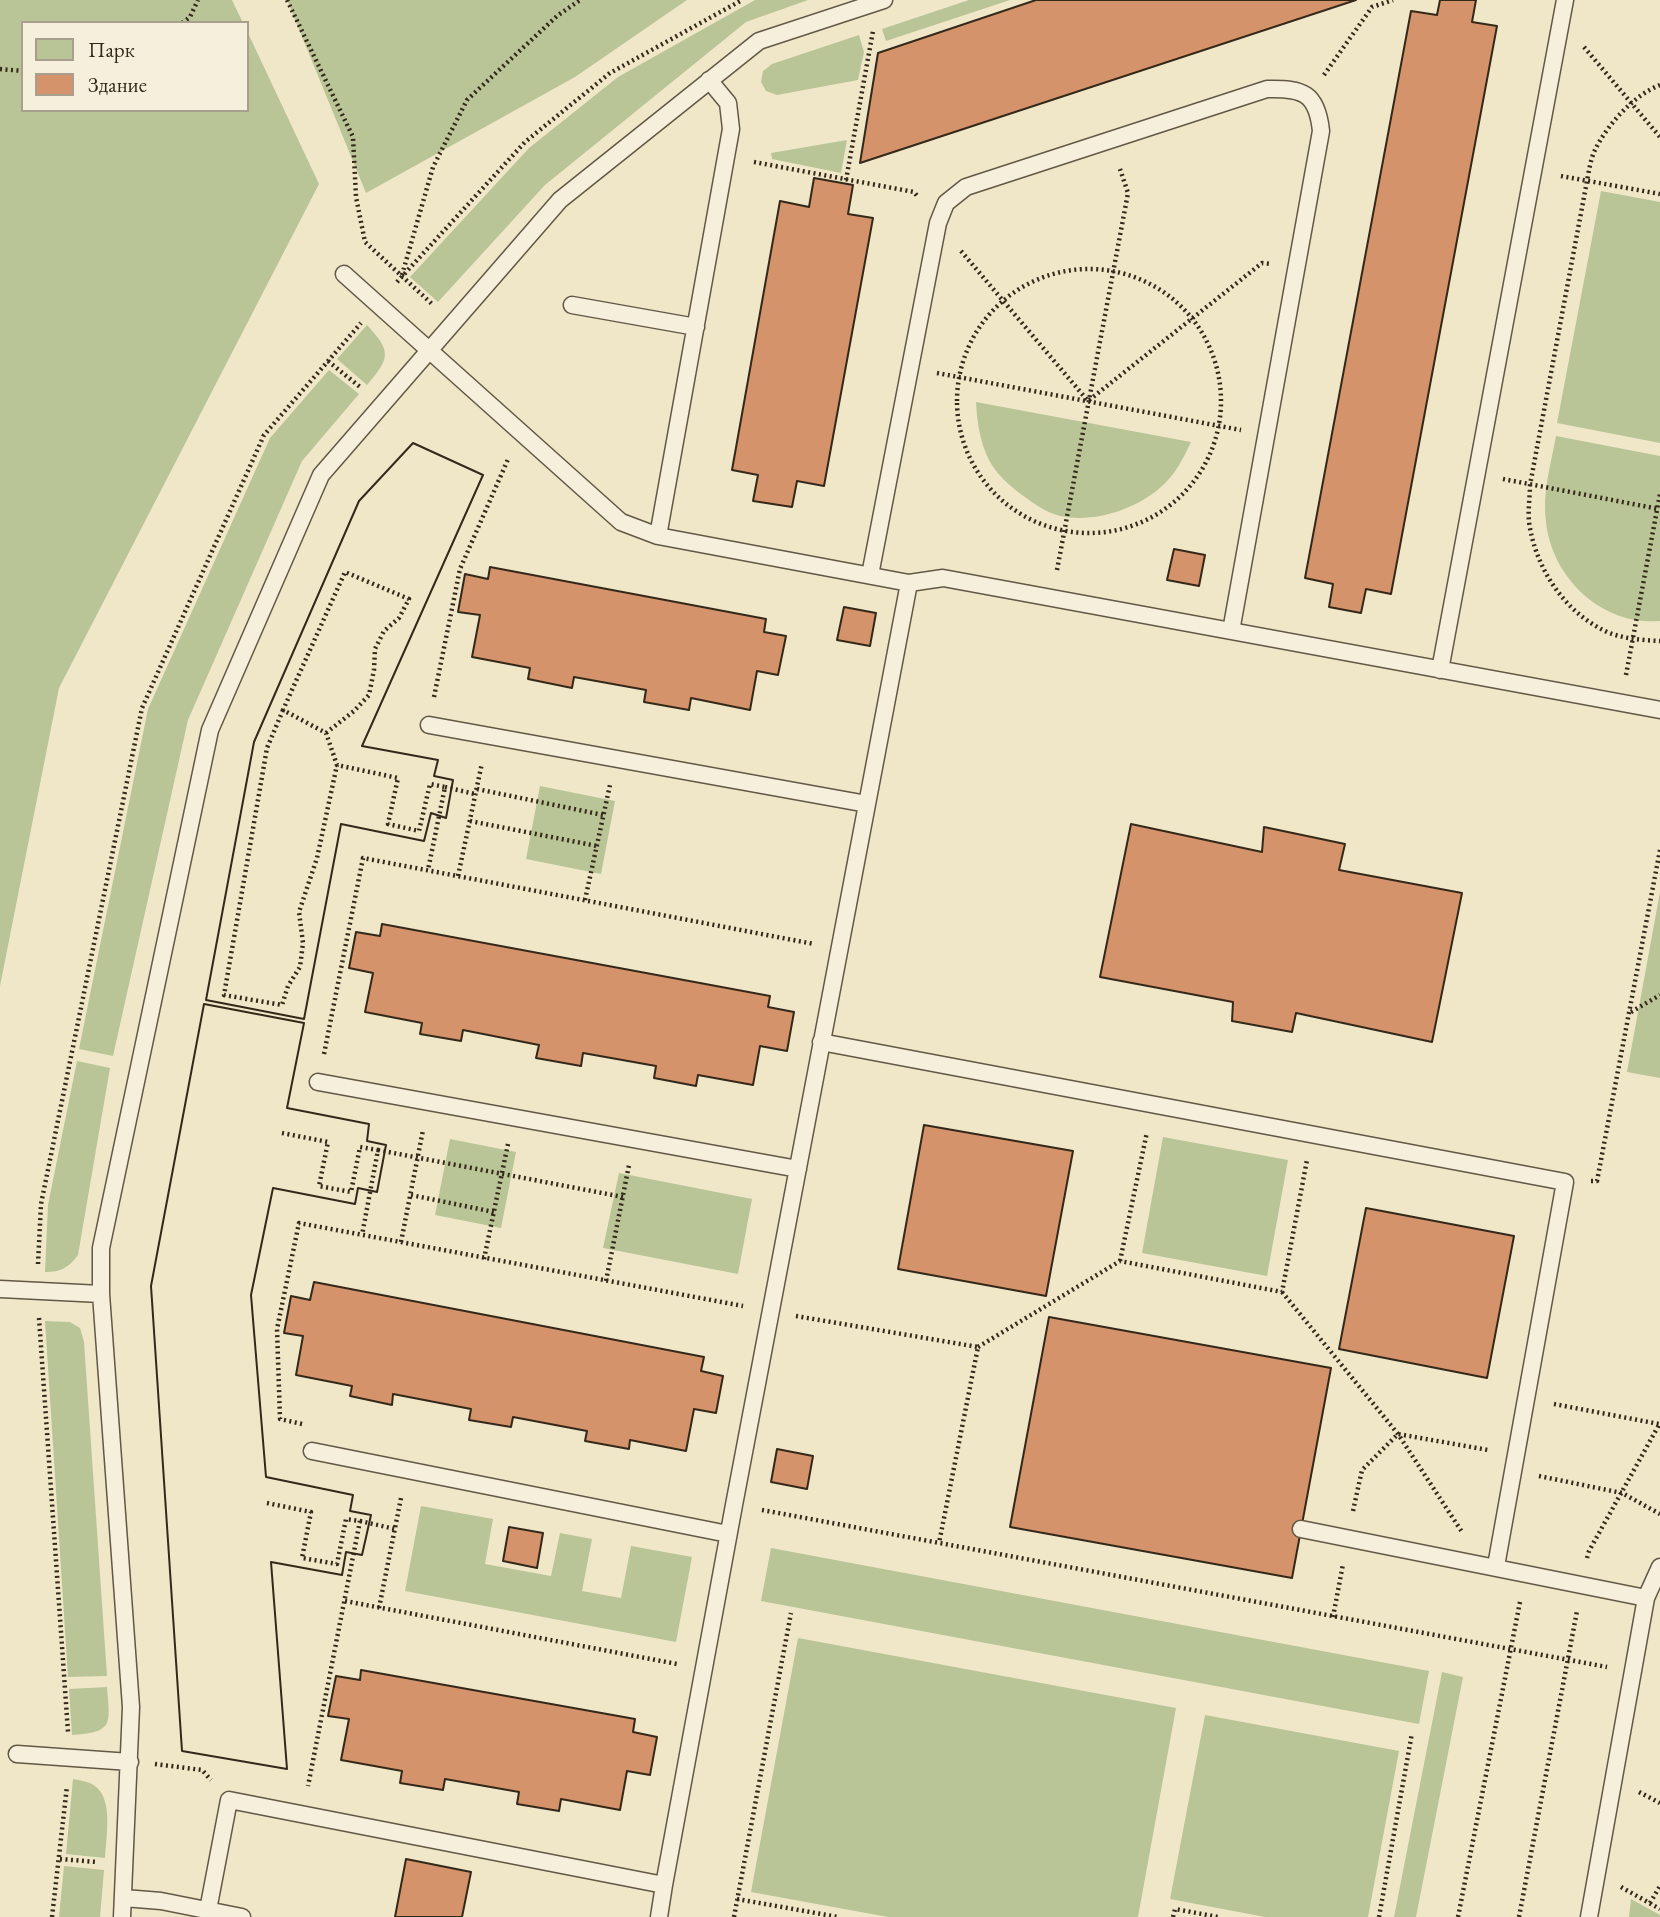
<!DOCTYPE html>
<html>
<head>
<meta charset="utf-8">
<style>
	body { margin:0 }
	#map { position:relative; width:1660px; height:1917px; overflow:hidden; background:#f0e7c9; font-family:"EB Garamond",serif }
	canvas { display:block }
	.legend { position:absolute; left:21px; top:21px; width:228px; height:91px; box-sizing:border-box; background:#f5efdc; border:2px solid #a89f8e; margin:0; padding:9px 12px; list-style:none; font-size:21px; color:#342819 }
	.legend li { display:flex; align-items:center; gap:14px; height:35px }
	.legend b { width:35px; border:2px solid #a89f8e }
</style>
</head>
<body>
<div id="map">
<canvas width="1660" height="1917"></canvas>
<ul class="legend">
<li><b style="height:19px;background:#b9c597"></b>Парк</li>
<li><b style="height:19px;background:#d4936a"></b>Здание</li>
</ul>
</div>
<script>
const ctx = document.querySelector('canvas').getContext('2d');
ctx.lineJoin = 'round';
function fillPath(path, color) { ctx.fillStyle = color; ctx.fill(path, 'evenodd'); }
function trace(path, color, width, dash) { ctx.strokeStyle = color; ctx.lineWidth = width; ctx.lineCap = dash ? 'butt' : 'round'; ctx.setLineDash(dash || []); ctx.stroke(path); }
fillPath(new Path2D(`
	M 0,0 L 232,0 L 243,23 L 23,23 L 23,110 L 247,110 L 247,31 L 319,184 L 59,688 L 0,986 Z
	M 287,0 L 687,0 L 575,77 L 366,193 Z
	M 755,0 L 808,0 L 746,22 L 545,185 L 438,302 L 410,277 L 529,148 L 618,77 Z
	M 969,0 L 1010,0 L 886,41 L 882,29 Z
	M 859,35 L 864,52 L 858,80 L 777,95 L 766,91 L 761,82 L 763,71 L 772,64 Z
	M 847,140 L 841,173 L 772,159 L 771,153 Z
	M 1601,191 L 1660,202 L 1660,443 L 1557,423 Z
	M 367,325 C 392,352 390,358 367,385 L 337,359 Z
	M 329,370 L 359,394 L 302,461 L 188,720 L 113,1056 L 79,1049 L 148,709 L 270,438 Z
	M 976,402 L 1191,442 C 1183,459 1175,475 1161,487 C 1135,510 1094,523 1060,516 C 1047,513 1033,503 1022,495 C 1009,485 997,475 989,460 C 980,442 977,422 976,402 Z
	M 1556,436 L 1660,456 L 1660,621 C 1602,626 1552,578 1546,522 C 1542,493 1551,464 1556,436 Z
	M 540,786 L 615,801 L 601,874 L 526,859 Z
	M 1660,892 L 1660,1078 L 1627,1072 Z
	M 77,1061 L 110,1068 L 78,1255 C 68,1268 61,1272 45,1272 L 48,1205 Z
	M 1163,1137 L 1288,1160 L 1267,1276 L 1142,1253 Z
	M 450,1139 L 516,1152 L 501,1228 L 435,1215 Z
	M 619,1173 L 752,1199 L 738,1274 L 603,1248 Z
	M 45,1321 L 70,1322 L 80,1328 L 84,1342 L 107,1676 L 68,1677 Z
	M 421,1506 L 493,1519 L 485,1564 L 551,1576 L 560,1533 L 592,1539 L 582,1591 L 621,1598 L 631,1546 L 692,1557 L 676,1642 L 405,1591 Z
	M 771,1548 L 1429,1671 L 1419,1724 L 761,1601 Z
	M 798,1638 L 1176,1708 L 1138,1917 L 888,1917 L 751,1892 Z
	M 1442,1672 L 1463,1677 L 1416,1917 L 1394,1917 Z
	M 107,1687 C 110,1725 114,1732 72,1735 L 69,1689 Z
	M 1205,1715 L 1399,1751 L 1368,1917 L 1265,1917 L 1170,1899 Z
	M 73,1779 C 79,1780 85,1781 90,1783 C 115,1794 106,1836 105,1858 L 66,1854 Z
	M 64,1866 L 104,1870 L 100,1917 L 59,1917 Z
	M 1631,1899 L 1660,1915 L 1660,1917 L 1629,1917 Z`), '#b9c597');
const building = new Path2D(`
	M 1036,0 L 1356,0 L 860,163 L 878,53 Z
	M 1440,0 L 1476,0 L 1472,22 L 1497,26 L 1391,594 L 1366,589 L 1361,613 L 1329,607 L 1333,584 L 1305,578 L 1411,11 L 1437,15 Z
	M 814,178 L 853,185 L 848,214 L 873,218 L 824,486 L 797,481 L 792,507 L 753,501 L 758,475 L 732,470 L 780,201 L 809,207 Z
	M 413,443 L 483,475 L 362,746 L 438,760 L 434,776 L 453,780 L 446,818 L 431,813 L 424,841 L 341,824 L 304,1019 L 206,1000 L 254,742 L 359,501 Z
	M 413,443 L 483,475 L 362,746 L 438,760 L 434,776 L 453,780 L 446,818 L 431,813 L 424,841 L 341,824 L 304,1019 L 206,1000 L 254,742 L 359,501 Z
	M 1174,549 L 1205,555 L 1199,586 L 1167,580 Z
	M 490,567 L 766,619 L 764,632 L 786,636 L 778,675 L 757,671 L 750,710 L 691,698 L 689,710 L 644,702 L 646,690 L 574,677 L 572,688 L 528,679 L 530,668 L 472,657 L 480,615 L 458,612 L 465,574 L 488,579 Z
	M 844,607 L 876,613 L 870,646 L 837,640 Z
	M 1131,824 L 1262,852 L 1264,827 L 1345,844 L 1339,870 L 1462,893 L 1432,1042 L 1296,1013 L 1292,1032 L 1232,1021 L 1233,1002 L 1100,977 Z
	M 382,924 L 770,996 L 768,1007 L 794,1012 L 787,1051 L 760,1046 L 753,1085 L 698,1075 L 696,1086 L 654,1078 L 656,1066 L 583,1053 L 581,1066 L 536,1058 L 539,1045 L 463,1030 L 461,1041 L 420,1034 L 422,1023 L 365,1012 L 373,973 L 349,968 L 356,932 L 380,936 Z
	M 204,1004 L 304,1023 L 287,1108 L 369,1124 L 367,1141 L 386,1145 L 377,1192 L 358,1188 L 355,1204 L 273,1188 L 251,1295 L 266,1477 L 353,1495 L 350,1511 L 371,1515 L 362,1555 L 346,1552 L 342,1575 L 271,1562 L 287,1769 L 182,1751 L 151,1286 Z
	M 204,1004 L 304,1023 L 287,1108 L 369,1124 L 367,1141 L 386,1145 L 377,1192 L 358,1188 L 355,1204 L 273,1188 L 251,1295 L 266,1477 L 353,1495 L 350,1511 L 371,1515 L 362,1555 L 346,1552 L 342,1575 L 271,1562 L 287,1769 L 182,1751 L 151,1286 Z
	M 924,1125 L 1073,1151 L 1046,1296 L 898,1269 Z
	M 1366,1208 L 1514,1236 L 1487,1378 L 1339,1349 Z
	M 314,1282 L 704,1357 L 701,1371 L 723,1376 L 716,1413 L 694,1409 L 686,1451 L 630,1440 L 629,1449 L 585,1441 L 587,1431 L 513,1417 L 511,1427 L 469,1420 L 471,1409 L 393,1394 L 392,1405 L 350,1396 L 352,1386 L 296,1375 L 303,1336 L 284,1333 L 291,1296 L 310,1300 Z
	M 1049,1317 L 1331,1368 L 1292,1578 L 1010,1527 Z
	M 777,1449 L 813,1456 L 807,1489 L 771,1482 Z
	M 509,1527 L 543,1533 L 537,1568 L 503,1561 Z
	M 361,1670 L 635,1719 L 633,1732 L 657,1737 L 650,1775 L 627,1771 L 620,1810 L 561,1799 L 559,1811 L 517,1804 L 519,1792 L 445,1779 L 443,1790 L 400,1783 L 402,1771 L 341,1760 L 349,1719 L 328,1716 L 336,1676 L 360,1680 Z
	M 406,1859 L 471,1872 L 462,1917 L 395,1917 Z`);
fillPath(building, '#d4936a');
trace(building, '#342819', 2);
const service = new Path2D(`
	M 344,274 L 621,522 L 658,536 L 909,583 L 943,578 L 1660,710
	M 572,305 L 696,327
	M 658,536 L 731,129 L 728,103 L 709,80
	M 870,575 L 938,223 L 946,203 L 966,187 L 1267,89 C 1303,88 1317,93 1321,131 L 1231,631
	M 1440,670 L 1565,0
	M 429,725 L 867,804
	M 821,1042 L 1565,1182 L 1496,1566
	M 318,1082 L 798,1169
	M 0,1289 L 101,1294
	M 312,1451 L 728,1534
	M 1301,1529 L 1646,1598 L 1660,1567
	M 17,1754 L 130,1762
	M 124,1898 L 161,1901 L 242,1917
	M 208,1910 L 229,1800 L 664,1885 L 734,1505 L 909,583
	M 122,1917 L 131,1707 L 101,1294 L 101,1248 L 210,730 L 321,475 L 560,200 L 759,41 L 884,0
	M 659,1917 L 664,1885
	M 1589,1917 L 1646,1598`);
trace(service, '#635845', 19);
trace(new Path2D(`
	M 287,0 L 353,137 L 356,197 L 365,242 L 432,304
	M 182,23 L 190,17 L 198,0
	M 1584,47 L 1660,137
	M 0,69 L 23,71
	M 1324,75 L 1372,7 L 1393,0
	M 1660,85 C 1634,95 1608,124 1596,148 C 1591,157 1589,170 1587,181 L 1530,485 C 1530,498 1527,514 1530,528 C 1538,572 1566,613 1607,632 C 1624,639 1642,640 1660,641
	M 754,162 L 914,192 L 918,197
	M 1561,176 L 1660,194
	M 846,180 L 873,31
	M 961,251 L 1088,401 L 1262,263 L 1271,264
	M957 401a132 132 0 1 1 264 0a132 132 0 1 1-264 0Z
	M 402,275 L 433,167 L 467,100 L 557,16 L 580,0
	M 397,282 L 525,142 L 610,73 L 742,0
	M 328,361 L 360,387
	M 937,373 L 1241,430
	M 1503,479 L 1659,509
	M 1057,570 L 1128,193 L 1119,166
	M 1626,675 L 1660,494
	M 434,697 L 460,569 L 509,457
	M 283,710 L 267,748 L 224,995 L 282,1005 L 288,986 L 300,967 L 303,943 L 299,912 L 317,858 L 337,765
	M 326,733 L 354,711 L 369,695 L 374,670 L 375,649 L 384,631 L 399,618 L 409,599 L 345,572 L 283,710 L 326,733 L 337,765 L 398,778 L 388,824 L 419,831 L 430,784 L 445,787 L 428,870
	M 445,787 L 475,794
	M 477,789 L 603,815
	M 470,821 L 597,846
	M 458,876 L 482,763
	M 585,900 L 610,785
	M 1631,1012 L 1660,995
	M 324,1054 L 363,858 L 814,944
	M 282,1133 L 328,1142 L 319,1186 L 351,1192 L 360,1147 L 378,1150 L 362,1235
	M 378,1150 L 623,1197
	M 1591,1181 L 1597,1181 L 1660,850
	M 411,1195 L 494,1212
	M 401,1242 L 423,1130
	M 484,1259 L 508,1144
	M 1120,1261 L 1147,1132
	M 38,1264 L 41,1204 L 142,708 L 264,435 L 361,323
	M 606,1281 L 629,1165
	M 1282,1292 L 1398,1434 L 1462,1532
	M 796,1316 L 978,1347 L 939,1543
	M 39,1318 L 68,1732
	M 978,1347 L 1120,1261 L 1282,1292 L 1307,1160
	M 1554,1404 L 1659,1424
	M 302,1424 L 280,1419 L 277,1329 L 299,1223 L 743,1306
	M 1539,1476 L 1622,1493 L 1660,1514
	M 267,1503 L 311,1512 L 302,1558 L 337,1564 L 346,1519 L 360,1521 L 308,1786
	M 762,1510 L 1607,1667
	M 1353,1511 L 1362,1470 L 1398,1434 L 1488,1450
	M 360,1521 L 395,1529
	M 1587,1558 L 1589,1551 L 1660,1423
	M 345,1601 L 677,1664
	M 379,1608 L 401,1498
	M 1333,1617 L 1343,1564
	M 155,1764 L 202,1770 L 211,1780
	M 1639,1792 L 1660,1803
	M 60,1859 L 97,1862
	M 1621,1887 L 1660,1909
	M 737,1899 L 838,1917
	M 1650,1903 L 1660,1886
	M 52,1917 L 67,1786
	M 734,1917 L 791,1613
	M 1173,1917 L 1175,1909 L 1218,1917
	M 1379,1917 L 1412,1733
	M 1458,1917 L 1520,1602
	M 1519,1917 L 1577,1611`), '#342819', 4.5, [2, 3.5]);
trace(service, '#f5efdc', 16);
</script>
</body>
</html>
